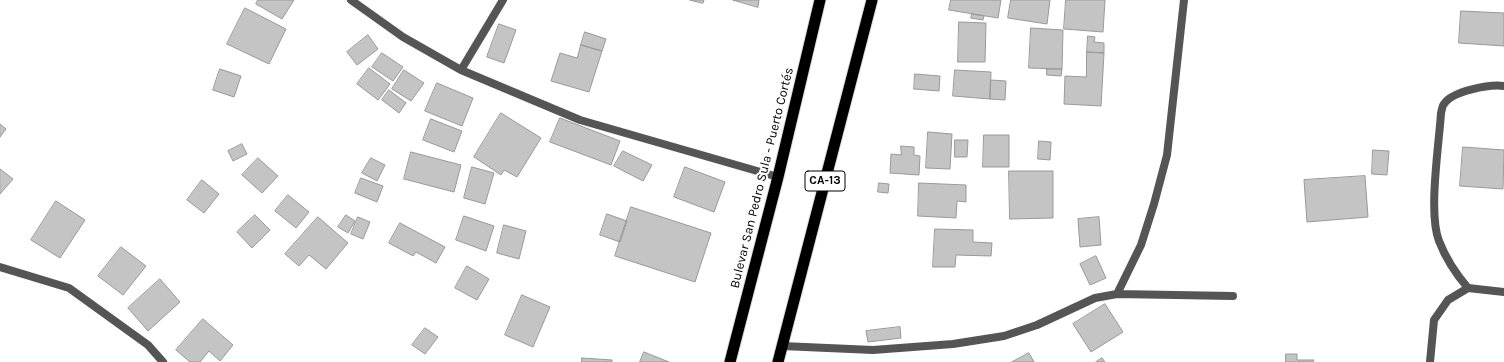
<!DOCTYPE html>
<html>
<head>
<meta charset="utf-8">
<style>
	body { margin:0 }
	canvas { display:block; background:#fff }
</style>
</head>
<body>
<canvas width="1504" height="362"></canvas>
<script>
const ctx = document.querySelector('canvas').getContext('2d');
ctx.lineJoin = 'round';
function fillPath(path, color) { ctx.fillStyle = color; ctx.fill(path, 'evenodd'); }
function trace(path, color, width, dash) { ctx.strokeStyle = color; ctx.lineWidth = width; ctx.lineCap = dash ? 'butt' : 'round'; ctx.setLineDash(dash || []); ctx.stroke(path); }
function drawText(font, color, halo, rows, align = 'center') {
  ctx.font = font + ' Karla,sans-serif'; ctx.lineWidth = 4; ctx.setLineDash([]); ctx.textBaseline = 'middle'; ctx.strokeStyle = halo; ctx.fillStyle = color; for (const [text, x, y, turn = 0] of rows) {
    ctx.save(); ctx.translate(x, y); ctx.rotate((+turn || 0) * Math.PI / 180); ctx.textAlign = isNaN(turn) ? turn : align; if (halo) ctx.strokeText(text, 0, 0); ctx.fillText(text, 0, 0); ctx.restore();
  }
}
const building = new Path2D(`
	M 258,0 L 294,0 L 282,19 L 256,4 Z
	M 690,0 L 704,0 L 703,3 Z
	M 733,0 L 759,0 L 758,7 Z
	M 951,0 L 1001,0 L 998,18 L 949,10 Z
	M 1011,0 L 1050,0 L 1047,24 L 1008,18 Z
	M 1066,0 L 1105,0 L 1103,32 L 1064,29 Z
	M 245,8 L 286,29 L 269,64 L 227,44 Z
	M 1461,11 L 1504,13 L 1504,46 L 1459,43 Z
	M 972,14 L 984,16 L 983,20 L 971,18 Z
	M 959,22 L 986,23 L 985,62 L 958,62 Z
	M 499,24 L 516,30 L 504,63 L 487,57 Z
	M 1031,28 L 1063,30 L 1062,69 L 1029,68 Z
	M 585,32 L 606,39 L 602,51 L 581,45 Z
	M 368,35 L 378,49 L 357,65 L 347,52 Z
	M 1088,36 L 1095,37 L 1094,42 L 1104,43 L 1104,53 L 1087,52 Z
	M 581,45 L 602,51 L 589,92 L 551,81 L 560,53 L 577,58 Z
	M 1087,52 L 1104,53 L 1101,106 L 1064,104 L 1065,76 L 1086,77 Z
	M 382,53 L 403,67 L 393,81 L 372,67 Z
	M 369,68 L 390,84 L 378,100 L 357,84 Z
	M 220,69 L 241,76 L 234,97 L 213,90 Z
	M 1047,69 L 1062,69 L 1061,76 L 1047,75 Z
	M 404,70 L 424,83 L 411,101 L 392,89 Z
	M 955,70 L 991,72 L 990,99 L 953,96 Z
	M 915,74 L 940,76 L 939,91 L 914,89 Z
	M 991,80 L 1006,81 L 1005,100 L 990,99 Z
	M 437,83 L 473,98 L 462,126 L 425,111 Z
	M 389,90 L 406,103 L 399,113 L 382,100 Z
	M 501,113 L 541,138 L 517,177 L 504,170 L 501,175 L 474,157 Z
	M 560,118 L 620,141 L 611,165 L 550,142 Z
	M 431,119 L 462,131 L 454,152 L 423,140 Z
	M 0,124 L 6,129 L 0,137 Z
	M 928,132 L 952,134 L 950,169 L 926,168 Z
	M 984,135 L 1009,135 L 1009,167 L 983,167 Z
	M 955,140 L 968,140 L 967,157 L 955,157 Z
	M 1039,141 L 1051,142 L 1050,160 L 1038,159 Z
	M 242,144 L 247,154 L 233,161 L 228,151 Z
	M 901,146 L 914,147 L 914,155 L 920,156 L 919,175 L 890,173 L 891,154 L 901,155 Z
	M 1463,147 L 1504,150 L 1503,189 L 1460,186 Z
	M 1373,150 L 1389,151 L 1387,175 L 1372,174 Z
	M 623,151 L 652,165 L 643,181 L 614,166 Z
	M 411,152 L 461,165 L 454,192 L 404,179 Z
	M 258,158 L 278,176 L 262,193 L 242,175 Z
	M 371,158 L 385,165 L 377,181 L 362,173 Z
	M 472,167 L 494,173 L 485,204 L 464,198 Z
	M 685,167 L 725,182 L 714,212 L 674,197 Z
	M 0,169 L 13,179 L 0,194 Z
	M 1009,171 L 1053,171 L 1053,218 L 1010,219 Z
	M 1365,176 L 1368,217 L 1307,222 L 1304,180 Z
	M 361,178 L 383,186 L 377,202 L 355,193 Z
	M 202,180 L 219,194 L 204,213 L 187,200 Z
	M 879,183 L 889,184 L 888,193 L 878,192 Z
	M 919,183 L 966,185 L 966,202 L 957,201 L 956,218 L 918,216 Z
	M 288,195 L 309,212 L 296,228 L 275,211 Z
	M 56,201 L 85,220 L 60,258 L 31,240 Z
	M 631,207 L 711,233 L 695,282 L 615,256 Z
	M 607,214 L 627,221 L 620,242 L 600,235 Z
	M 255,215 L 270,230 L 252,248 L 237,232 Z
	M 346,215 L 355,221 L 348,233 L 338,227 Z
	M 464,216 L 494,226 L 486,251 L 456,240 Z
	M 318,217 L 348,243 L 326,269 L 309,255 L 299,266 L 285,254 Z
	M 358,217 L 370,222 L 363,239 L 351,234 Z
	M 1099,217 L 1101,245 L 1080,247 L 1078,219 Z
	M 400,223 L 445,247 L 436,263 L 416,252 L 413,256 L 389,243 Z
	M 504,225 L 526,231 L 519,259 L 497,253 Z
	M 935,229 L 973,230 L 973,242 L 992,243 L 991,256 L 956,255 L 955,267 L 933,267 Z
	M 121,247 L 146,266 L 123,295 L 98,276 Z
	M 1096,256 L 1106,278 L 1090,285 L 1080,264 Z
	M 467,266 L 489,279 L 477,300 L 455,288 Z
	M 160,279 L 180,302 L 148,331 L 128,308 Z
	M 522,295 L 550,307 L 533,347 L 505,335 Z
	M 1105,304 L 1123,332 L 1091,352 L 1073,324 Z
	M 203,319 L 233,345 L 220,361 L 209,351 L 200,362 L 190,362 L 176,350 Z
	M 900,327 L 901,338 L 868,342 L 866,331 Z
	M 425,328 L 438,337 L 425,354 L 412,345 Z
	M 644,352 L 669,362 L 640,362 Z
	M 1029,353 L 1034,362 L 1012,362 Z
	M 1286,354 L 1297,354 L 1297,360 L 1314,360 L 1313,362 L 1286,362 Z
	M 582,358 L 612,360 L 612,362 L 582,362 Z
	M 1102,358 L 1105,362 L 1096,362 Z`);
fillPath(building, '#c4c4c4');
trace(building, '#999', 1);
const trunk = new Path2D(`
	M 730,362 L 778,177 L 820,0
	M 778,362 L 872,0`);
trace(trunk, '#dbdbdb', 13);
trace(new Path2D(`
	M 1430,362 L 1434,320 L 1448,300 L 1468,288`), '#555', 8);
trace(new Path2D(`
	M 351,0 L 403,37 L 461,70 L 580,120 L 778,177
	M 461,70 L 503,0
	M 1504,86 C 1490,84 1452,91 1444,104 C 1442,106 1442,110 1441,113 C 1439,145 1428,213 1439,241 C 1446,259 1455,273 1468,288 L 1504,292
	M 0,267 L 69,288 L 148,345 L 163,362
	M 1117,294 L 1141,245 L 1154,204 L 1167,155 L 1184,0
	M 782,346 L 873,350 L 953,344 L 1004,336 L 1037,325 L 1095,298 L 1117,294 L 1233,296`), '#555', 8);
trace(trunk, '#000', 11);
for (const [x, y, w] of [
	[825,181,40]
]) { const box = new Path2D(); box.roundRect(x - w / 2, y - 10, w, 20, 3); ctx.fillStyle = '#fff'; ctx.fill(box); trace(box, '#000', 1); }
drawText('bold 12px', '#000', null, [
	["CA-13",825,181]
]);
drawText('13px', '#000', '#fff', [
	["Bulevar San Pedro Sula - Puerto Cortés",762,178,-76]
]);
</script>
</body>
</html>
